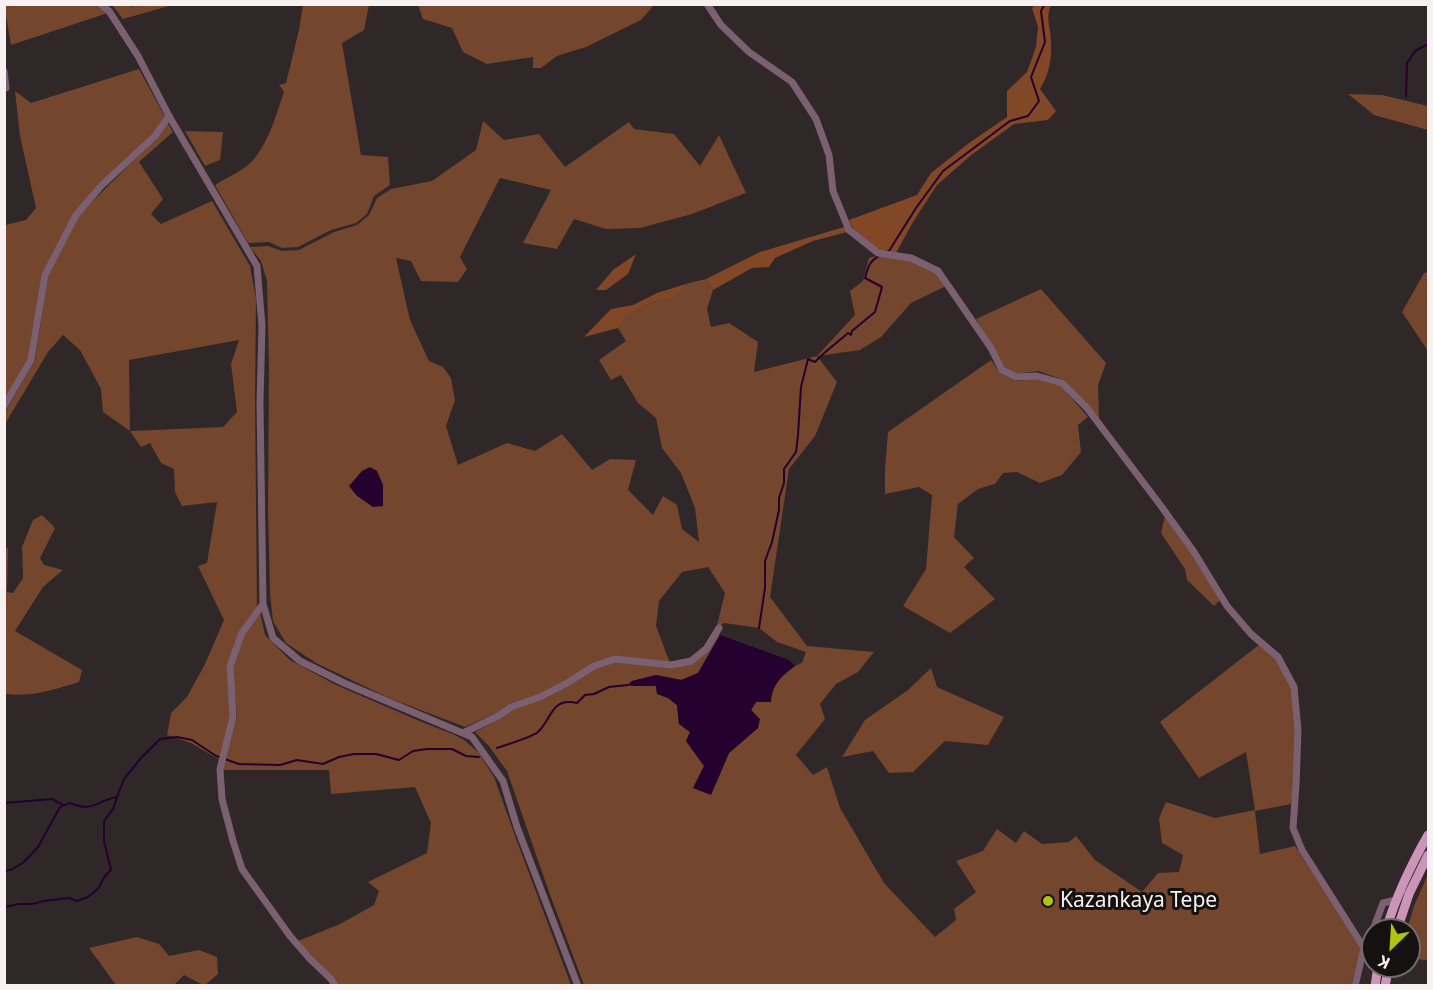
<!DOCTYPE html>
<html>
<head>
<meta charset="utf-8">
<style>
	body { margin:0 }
	#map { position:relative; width:1433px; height:990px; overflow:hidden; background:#2f2728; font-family:"Noto Sans",sans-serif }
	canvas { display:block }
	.frame { position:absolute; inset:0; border:6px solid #f7f1f2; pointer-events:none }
	.north { position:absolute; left:1361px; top:918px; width:60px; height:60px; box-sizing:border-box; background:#151111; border:2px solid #6f6b6b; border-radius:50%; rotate:205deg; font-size:16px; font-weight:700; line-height:24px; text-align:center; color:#f7f1f2 }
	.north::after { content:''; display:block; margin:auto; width:21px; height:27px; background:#afc505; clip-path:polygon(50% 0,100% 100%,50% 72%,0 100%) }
</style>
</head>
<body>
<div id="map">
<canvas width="1433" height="990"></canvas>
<div class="frame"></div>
<div class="north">K</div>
</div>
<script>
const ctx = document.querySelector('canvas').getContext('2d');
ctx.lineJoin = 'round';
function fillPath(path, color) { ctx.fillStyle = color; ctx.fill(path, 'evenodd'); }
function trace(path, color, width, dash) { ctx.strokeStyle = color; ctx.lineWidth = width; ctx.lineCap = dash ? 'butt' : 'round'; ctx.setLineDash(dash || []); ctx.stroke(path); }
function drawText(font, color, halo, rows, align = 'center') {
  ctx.font = font + ' "Noto Sans",sans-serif'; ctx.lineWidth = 6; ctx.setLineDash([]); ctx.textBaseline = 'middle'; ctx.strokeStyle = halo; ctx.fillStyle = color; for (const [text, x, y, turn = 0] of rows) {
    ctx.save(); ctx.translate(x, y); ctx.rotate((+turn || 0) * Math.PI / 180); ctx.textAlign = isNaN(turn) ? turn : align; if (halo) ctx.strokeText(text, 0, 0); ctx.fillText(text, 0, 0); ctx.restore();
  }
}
fillPath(new Path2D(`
	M 4,5 L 95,5 L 108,13 L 11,45 Z
	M 136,5 L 165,5 L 169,6 L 123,19 L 112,5 L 130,5 L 131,7 Z
	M 303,5 L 369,5 L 364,30 L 342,43 L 361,155 L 388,157 L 390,185 L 374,196 L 367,214 L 356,223 L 331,230 L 298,247 L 282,248 L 269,242 L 248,243 L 215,185 C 228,177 245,170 255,158 C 270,138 276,115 284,92 L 279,85 L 286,83 L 299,30 Z
	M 418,5 L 418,4 L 654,5 L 641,20 L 586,47 L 557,56 L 541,68 L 533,68 L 533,57 L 487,64 L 463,52 L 452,28 L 423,19 Z
	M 139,69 L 165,117 L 154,135 L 74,212 L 48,264 L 29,360 L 6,399 L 5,397 L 5,225 L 26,220 L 36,208 L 20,136 L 15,91 L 31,103 Z
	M 1348,94 L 1382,95 L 1428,106 L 1428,130 L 1374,115 Z
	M 483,121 L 504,140 L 539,134 L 565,167 L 629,122 L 634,129 L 674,134 L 700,166 L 719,135 L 746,193 L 692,214 L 640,228 L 606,229 L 574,219 L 557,249 L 523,243 L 551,190 L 500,178 L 460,257 L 467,269 L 458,282 L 421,281 L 411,261 L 396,258 L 410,320 L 429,361 L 443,367 L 451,378 L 455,400 L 446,426 L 458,465 L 507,443 L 535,451 L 562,434 L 592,470 L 610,459 L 636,460 L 628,490 L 653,515 L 663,496 L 677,505 L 682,529 L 699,542 L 695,508 L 681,473 L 662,448 L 656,418 L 638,403 L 621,375 L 611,380 L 599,360 L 626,341 L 618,328 L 625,315 L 657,300 L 673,296 L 689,283 L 706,279 L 713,290 L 707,309 L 711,327 L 729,323 L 758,342 L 754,372 L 817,356 L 855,315 L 850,291 L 863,281 L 869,258 C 883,252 926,263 938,274 C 941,277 944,282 946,286 L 911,303 L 881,337 L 860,350 L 817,356 L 837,382 L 815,436 L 789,469 L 770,597 L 807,646 L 874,652 L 858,672 L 836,684 L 820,704 L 825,719 L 796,755 L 813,775 L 827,767 L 840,808 L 884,883 L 935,937 L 956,920 L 954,909 L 976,892 L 956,861 L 983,851 L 997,829 L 1016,843 L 1024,831 L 1042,844 L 1069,842 L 1076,836 L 1095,860 L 1142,892 L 1158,873 L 1179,872 L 1183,855 L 1162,843 L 1159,818 L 1166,802 L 1215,818 L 1255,810 L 1246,752 L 1199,778 L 1160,722 L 1260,644 L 1277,659 L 1292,687 L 1296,730 L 1295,787 L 1291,804 L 1255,811 L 1260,854 L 1295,846 L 1361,948 L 1351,986 L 584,985 L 549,892 L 507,771 L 488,745 L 475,732 L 501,718 L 512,710 L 546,697 L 595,668 L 615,661 L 671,668 L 692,663 L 707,651 L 717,634 L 720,635 L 698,673 L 682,680 L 656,675 L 632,681 L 628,685 L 633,686 L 656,686 L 657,694 L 668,698 L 677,705 L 679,724 L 690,732 L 686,741 L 704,766 L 694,788 L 711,794 L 729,753 L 758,728 L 759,719 L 751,710 L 756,702 L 771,702 C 772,684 785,669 802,663 L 806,652 L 777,642 L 759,628 L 724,623 L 716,629 L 725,593 L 708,567 L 682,572 L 659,601 L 656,626 L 670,663 L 615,657 L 592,664 L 564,682 L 538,695 L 509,704 L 496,713 L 465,727 L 389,698 L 316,663 L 286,643 L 273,621 L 270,594 L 268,508 L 269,369 L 267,281 L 261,261 L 250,247 L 268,246 L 282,251 L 299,250 L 334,232 L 357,225 L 369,215 L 377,198 L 391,189 L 432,181 L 476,150 Z
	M 167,122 L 173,132 L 139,162 L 163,199 L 151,214 L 161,224 L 212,201 L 250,266 L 256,299 L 255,399 L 257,607 L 227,664 L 230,717 L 220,760 L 191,743 L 167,735 L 171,713 L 187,697 L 205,664 L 224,620 L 198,566 L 207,563 L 217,502 L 182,506 L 175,492 L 174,469 L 161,463 L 150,443 L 141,447 L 130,431 L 103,412 L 101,389 L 80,350 L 63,335 L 48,352 L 5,424 L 5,412 L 35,360 L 48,276 L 78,216 L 156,138 ZM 239,340 L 231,364 L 237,412 L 223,427 L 130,431 L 129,360 Z
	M 185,131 L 223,132 L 220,160 L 205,166 Z
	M 1428,272 L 1428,351 L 1402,312 L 1424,273 Z
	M 1041,289 L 1106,363 L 1098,385 L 1099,419 L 1064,380 L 1038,371 L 1017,374 L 1005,368 L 976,319 Z
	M 991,360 L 1000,373 L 1016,381 L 1037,379 L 1061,386 L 1088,417 L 1078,425 L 1081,452 L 1062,475 L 1040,483 L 1017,472 L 1003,473 L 995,484 L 978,489 L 958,504 L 954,537 L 974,558 L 964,567 L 995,599 L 950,633 L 903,606 L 926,569 L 932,495 L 919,487 L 885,494 L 885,469 L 888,432 Z
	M 42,515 L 55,528 L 40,558 L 44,565 L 63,570 L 43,587 L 15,631 L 82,670 L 79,682 C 53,690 32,697 5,694 L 5,551 L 8,547 L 7,592 L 13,593 L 23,578 L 22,547 L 33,520 Z
	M 1165,516 L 1193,555 L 1220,600 L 1214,606 L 1187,580 L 1185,569 L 1161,533 Z
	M 260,612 L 265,635 L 290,660 L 334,684 L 424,723 L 453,734 L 464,740 L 478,752 L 494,777 L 518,844 L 571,985 L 337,985 L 309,956 L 298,941 L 340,924 L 374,905 L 379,891 L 368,882 L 427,853 L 431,823 L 415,787 L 331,794 L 329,770 L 222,770 L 237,716 L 232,666 L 245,634 Z
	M 931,668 L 937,687 L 1004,717 L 988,745 L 945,741 L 913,772 L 889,773 L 873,751 L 842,757 L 865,720 L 908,690 Z
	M 1428,874 L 1428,960 L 1409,959 L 1409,930 L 1407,930 L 1414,906 Z
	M 137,937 L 159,944 L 169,956 L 199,950 L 217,957 L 218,974 L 205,985 L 203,985 L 184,975 L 174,985 L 116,985 L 89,948 Z`), '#73462d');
fillPath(new Path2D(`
	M 1035,5 L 1051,5 C 1045,17 1051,29 1051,42 C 1052,58 1049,75 1040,89 L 1056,111 L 1048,120 L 1014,124 L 970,156 L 937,185 L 913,222 L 896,253 L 879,251 L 853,229 L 849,220 L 917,195 L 931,173 L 969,143 L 1007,117 L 1007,91 L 1027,72 L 1036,47 L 1038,27 L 1032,8 Z
	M 844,227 L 847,232 L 813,241 L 775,258 L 769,267 L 752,268 L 713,290 L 706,279 L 760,252 Z
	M 636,254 L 628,274 L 606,290 L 596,290 L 613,270 Z
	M 689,283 L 673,297 L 657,300 L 626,315 L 618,328 L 584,337 L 611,309 L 633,305 L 657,293 Z`), '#814726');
fillPath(new Path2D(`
	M 370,467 L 377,471 L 383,485 L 383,506 L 373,507 L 357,496 L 349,486 L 362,471 Z
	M 720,635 L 789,660 L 795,666 C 782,676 771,685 771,702 L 756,702 L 751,710 L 760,719 L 758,728 L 729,753 L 711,795 L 693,788 L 704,766 L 686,741 L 690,732 L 679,724 L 677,705 L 668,698 L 657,694 L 656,686 L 633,686 L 628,685 L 632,681 L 656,675 L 681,680 L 698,673 Z`), '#25012f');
trace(new Path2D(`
	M 1406,97 L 1407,63 L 1415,51 L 1428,44
	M 886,252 L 889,251 L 916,208 L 943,171 L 1010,121 L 1028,116 L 1039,101 L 1031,77 L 1045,42 L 1041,11 L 1045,4
	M 759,628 L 765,588 L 765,561 L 772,542 L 779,510 L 779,498 L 784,483 L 784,469 L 796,452 L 798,435 L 801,387 L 808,359 L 815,362 C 825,351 837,343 848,333 L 851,335 L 852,331 L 875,312 L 882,287 L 865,278 C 868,268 869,261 879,256
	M 497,748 C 506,745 532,737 538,732 C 552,719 551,697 577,703 L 585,695 L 594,694 L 609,687 L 628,685
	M 4,803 L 52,799 L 63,805
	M 4,871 L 11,870 L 24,862 L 38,847 L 60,807 L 70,803 C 94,813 95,801 117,797 L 124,779 L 141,758 L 160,739 L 177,737 L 192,740 L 216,756 L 239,764 L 280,765 L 297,760 L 323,764 L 339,757 L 354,754 L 376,754 L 399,760 L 413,751 L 427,749 L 452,749 L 466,756 L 479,757
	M 4,907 L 19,904 L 32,904 L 44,901 L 69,898 L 77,901 L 88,897 L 98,889 L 105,876 L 111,870 L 104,841 L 104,821 L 113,809 L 117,798`), '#25012f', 2);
trace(new Path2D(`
	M 100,4 L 109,11 L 138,56 L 169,116 L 257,266 L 262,326 L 260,403 L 263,604 L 273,638 L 300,661 L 344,683 L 472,737 L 503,781 L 517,827 L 578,986
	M 707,4 L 721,25 L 749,52 L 792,82 L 816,119 L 829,155 L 833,191 L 849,230 L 878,253 L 911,258 L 938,271 L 991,348 L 1002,370 L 1016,377 L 1037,376 L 1062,383 L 1087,408 L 1161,506 L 1194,552 L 1227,606 L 1251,634 L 1278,657 L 1294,687 L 1298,730 L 1296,785 L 1293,828 L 1302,850 L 1364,948 L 1369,942 L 1373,930
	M 4,71 L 6,88
	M 4,406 L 31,360 L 45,275 L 76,215 L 102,185 L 155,136 L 169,116
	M 263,604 L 242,633 L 230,666 L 233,717 L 220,769 L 222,799 L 233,841 L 242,869 L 290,936 L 310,959 L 331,979 L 335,986
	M 463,733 L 498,716 L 511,707 L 540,697 L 567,683 L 594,666 L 615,659 L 671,665 L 691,661 L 706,649 L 719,628
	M 1373,930 L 1383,903 L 1396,900
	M 1355,986 L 1364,948`), '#7a6070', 7);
trace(new Path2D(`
	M 1386,930 C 1396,896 1411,865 1428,835
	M 1397,930 L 1409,894 L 1428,855
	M 1375,986 L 1378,966
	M 1385,986 L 1389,966`), '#cb95b7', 9);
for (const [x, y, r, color] of [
	[1048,901,6,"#afc505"]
]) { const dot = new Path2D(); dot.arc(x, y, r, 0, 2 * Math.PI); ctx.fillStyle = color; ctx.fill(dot); trace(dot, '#151111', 2); }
drawText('21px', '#f7f1f2', '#151111', [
	["Kazankaya Tepe",1060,901]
], 'left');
</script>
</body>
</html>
